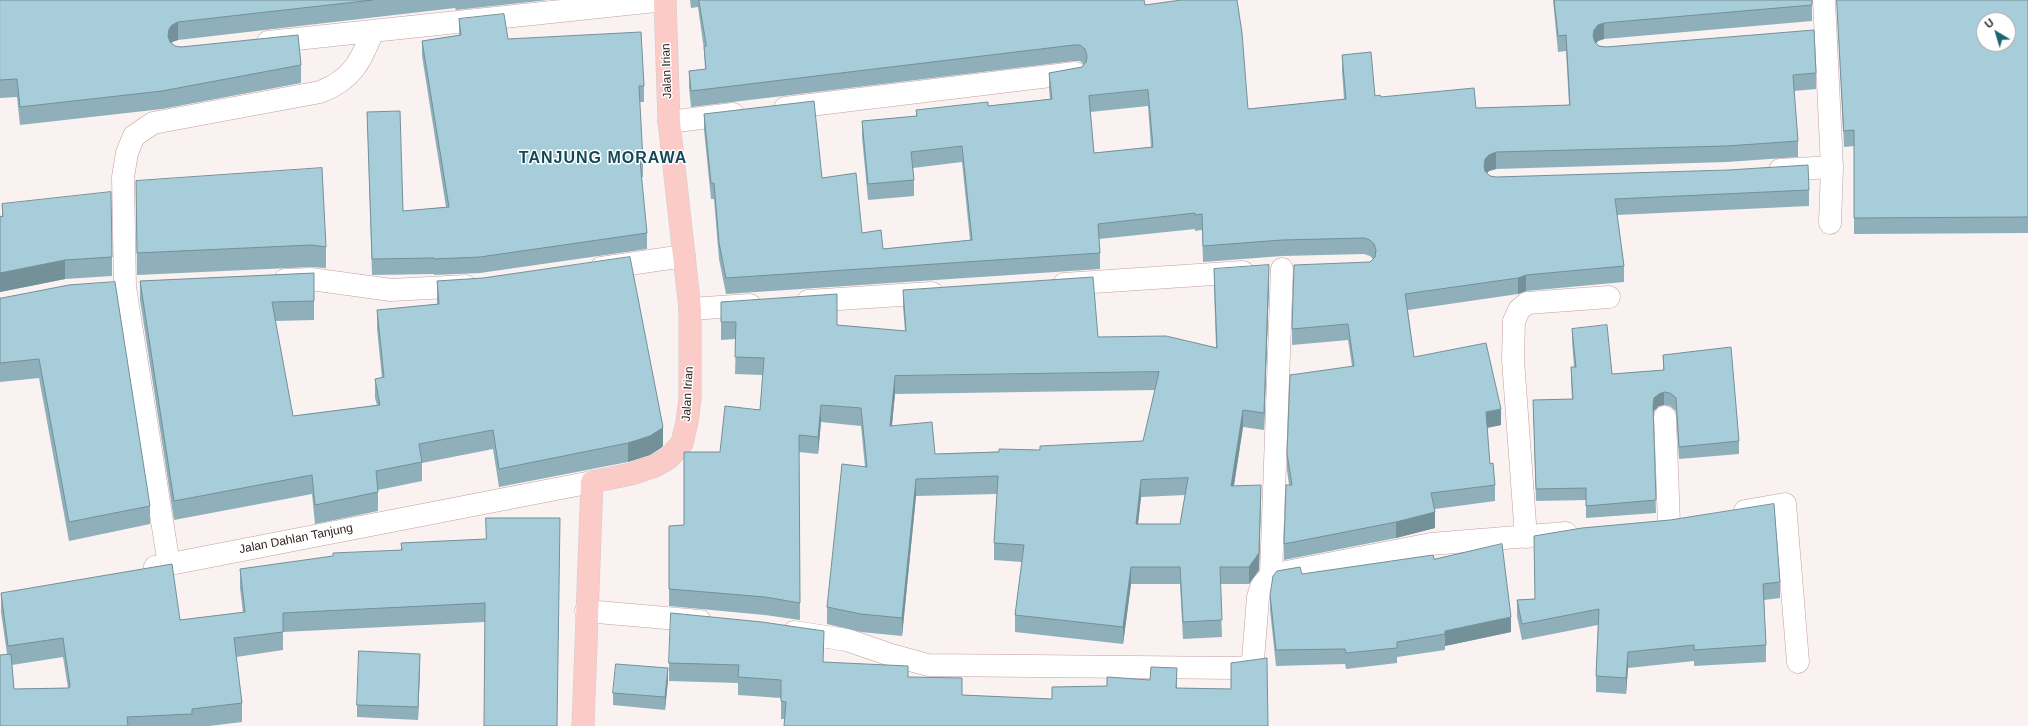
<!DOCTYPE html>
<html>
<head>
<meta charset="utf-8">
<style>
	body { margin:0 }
	#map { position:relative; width:2028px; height:726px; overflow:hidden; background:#faf1f1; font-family:Helvetica,sans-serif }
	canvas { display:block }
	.north { position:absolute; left:1976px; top:12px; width:40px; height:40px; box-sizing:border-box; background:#fff; border:1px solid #aca6a5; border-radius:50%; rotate:322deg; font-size:11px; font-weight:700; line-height:16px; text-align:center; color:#2f211f }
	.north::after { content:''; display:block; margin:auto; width:14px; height:18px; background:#1e6274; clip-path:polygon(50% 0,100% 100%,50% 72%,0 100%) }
</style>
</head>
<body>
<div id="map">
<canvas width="2028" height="726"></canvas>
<div class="north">U</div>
</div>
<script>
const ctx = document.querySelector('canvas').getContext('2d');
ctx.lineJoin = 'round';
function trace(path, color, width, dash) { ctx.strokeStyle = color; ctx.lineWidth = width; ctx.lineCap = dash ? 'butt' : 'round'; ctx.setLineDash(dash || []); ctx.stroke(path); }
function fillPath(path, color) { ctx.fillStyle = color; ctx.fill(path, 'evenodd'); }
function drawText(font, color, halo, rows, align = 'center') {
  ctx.font = font + ' Helvetica,sans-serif'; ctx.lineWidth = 3; ctx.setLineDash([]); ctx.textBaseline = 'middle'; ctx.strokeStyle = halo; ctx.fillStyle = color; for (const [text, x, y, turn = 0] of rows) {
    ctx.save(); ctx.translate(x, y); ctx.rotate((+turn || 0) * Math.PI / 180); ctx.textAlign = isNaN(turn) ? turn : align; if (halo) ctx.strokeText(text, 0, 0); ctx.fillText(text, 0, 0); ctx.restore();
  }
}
const minor = new Path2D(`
	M 1824,0 L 1832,167 L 1830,223
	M 268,42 L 665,0
	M 785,108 L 1075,73
	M 669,122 L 733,114
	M 1780,170 L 1832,167
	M 601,268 L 684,256
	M 1282,269 L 1271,575 L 1431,544 L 1566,533
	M 285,280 L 311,279 L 391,290 L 466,286
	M 1064,284 L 1243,272
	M 808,301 L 932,293
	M 690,309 L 750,305
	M 1665,417 L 1669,524
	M 1745,511 L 1785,504 L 1798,662
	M 1526,537 L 1513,360 L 1514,321 L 1519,310 L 1527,303 L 1609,297
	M 169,565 L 125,287 L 123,177 L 127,153 L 134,136 L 153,123 L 320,92 C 352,80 361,61 373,31
	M 155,567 L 592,482
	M 586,611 L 700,621
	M 794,632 L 847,640 L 888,654 L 928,665 L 1236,668 L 1247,667 L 1253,660 L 1258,597 L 1262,585 L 1271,575`);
const major = new Path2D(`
	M 583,726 L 592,482 L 631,474 L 655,466 L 669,458 L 682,443 L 687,422 L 690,399 L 690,309 L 669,122 L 665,0`);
trace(minor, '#c49f9b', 23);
trace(major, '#d1cece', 23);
trace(minor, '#fff', 22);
trace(major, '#fbcbc7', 22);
fillPath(new Path2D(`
	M 0,0 L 548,0 L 456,10 L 455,8 L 178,40 L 172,42 L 171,43 L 175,46 L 301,65 L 301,83 L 162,109 L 20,125 L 17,97 L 0,98 Z
	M 690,0 L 1144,0 L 1145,5 L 1248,109 L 1344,99 L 1342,71 L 1342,55 L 1375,96 L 1381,97 L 1476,108 L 1569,105 L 1566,51 L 1558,52 L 1553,0 L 1812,0 L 1812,21 L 1604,39 L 1598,41 L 1596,43 L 1599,46 L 1606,47 L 1816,73 L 1816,89 L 1794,91 L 1798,141 L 1798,157 L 1727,162 L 1496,169 L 1489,171 L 1487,173 L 1490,176 L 1496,177 L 1809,190 L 1809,206 L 1617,215 L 1624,266 L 1624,282 L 1526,291 L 1518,294 L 1408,310 L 1414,357 L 1501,425 L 1487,428 L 1490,464 L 1495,485 L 1495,501 L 1435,509 L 1435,528 L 1396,538 L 1284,560 L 1284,544 L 1289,485 L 1287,470 L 1287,454 L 1352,366 L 1348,340 L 1292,345 L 1292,329 L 1373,259 L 1370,256 L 1364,254 L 1282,256 L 1203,262 L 1202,230 L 1195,231 L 1195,229 L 1099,239 L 1100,253 L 1100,269 L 726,294 L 719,259 L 714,199 L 711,199 L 704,130 L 704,114 L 822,178 L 862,233 L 883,249 L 970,240 L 962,162 L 913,168 L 914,180 L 914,196 L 868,200 L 862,137 L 862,121 L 916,116 L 916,110 L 988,106 L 1050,99 L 1049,89 L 1049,73 L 1082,67 L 1084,65 L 1080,61 L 1074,61 L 691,107 L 689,87 L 689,71 L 705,69 L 704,50 L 698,7 L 691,8 ZM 1148,106 L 1151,147 L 1094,153 L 1090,112 Z
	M 1837,0 L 2028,0 L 2028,233 L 1854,234 L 1854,146 L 1844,147 Z
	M 459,19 L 508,39 L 644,86 L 644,102 L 639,102 L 643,161 L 643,177 L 641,177 L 647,233 L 647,249 L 480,273 L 434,275 L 434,274 L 372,275 L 367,112 L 403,211 L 446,207 L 422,56 L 422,41 L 459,35 Z
	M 136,181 L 326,247 L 326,268 L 311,267 L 137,275 Z
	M 2,204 L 112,257 L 112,276 L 65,279 L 0,292 L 0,216 L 2,217 Z
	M 1214,269 L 1269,282 L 1264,430 L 1243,427 L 1234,486 L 1261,502 L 1259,570 L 1249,584 L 1220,584 L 1222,637 L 1183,639 L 1180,584 L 1131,584 L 1123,644 L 1015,632 L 1015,615 L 1022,562 L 994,560 L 994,543 L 997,494 L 916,496 L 902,636 L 861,632 L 827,624 L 827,607 L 865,467 L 861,426 L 821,422 L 818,454 L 799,452 L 800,620 L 765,615 L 669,606 L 669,526 L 684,525 L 720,452 L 760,410 L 763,375 L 735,374 L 736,339 L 721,340 L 721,302 L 837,325 L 905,331 L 903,307 L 903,290 L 1098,337 L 1216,348 L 1214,286 ZM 1155,390 L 1143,441 L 1040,450 L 935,454 L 892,426 L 895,394 ZM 1185,495 L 1180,524 L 1138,524 L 1141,497 Z
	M 314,273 L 314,320 L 275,321 L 293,416 L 377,405 L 375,398 L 375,379 L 382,378 L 377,329 L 377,310 L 437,304 L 437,281 L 663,446 L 661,448 L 650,455 L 628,462 L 499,487 L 493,449 L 422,463 L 422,481 L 378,490 L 378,511 L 315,524 L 312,494 L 174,520 L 140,300 L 140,281 Z
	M 0,298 L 150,506 L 150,524 L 69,541 L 39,378 L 0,382 Z
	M 1572,329 L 1612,374 L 1663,370 L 1663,355 L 1739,441 L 1739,454 L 1679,459 L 1676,411 L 1670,406 L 1664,405 L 1659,406 L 1654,411 L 1653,416 L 1656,513 L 1586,518 L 1586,500 L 1536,501 L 1533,400 L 1572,399 L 1571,380 L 1571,367 L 1574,367 L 1572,341 Z
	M 486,539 L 485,622 L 283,632 L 283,650 L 236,657 L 242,703 L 242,722 L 209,726 L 0,726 L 7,654 L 1,612 L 1,593 L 180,620 L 243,613 L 240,588 L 240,569 L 401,550 L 401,543 ZM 63,657 L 68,688 L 14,689 L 12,665 Z
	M 1434,559 L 1511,632 L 1445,646 L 1445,650 L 1397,657 L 1397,663 L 1346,669 L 1345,664 L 1276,666 L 1270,610 L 1270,595 L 1302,574 Z
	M 1780,582 L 1780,598 L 1764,600 L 1766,645 L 1766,662 L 1694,666 L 1694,661 L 1628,668 L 1626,694 L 1596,692 L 1596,676 L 1598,625 L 1522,640 L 1517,616 L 1517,600 Z
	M 823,662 L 908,677 L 962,695 L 1052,699 L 1177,688 L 1231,689 L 1231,663 L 1268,726 L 784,719 L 781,719 L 781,698 L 738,695 L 738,683 L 669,681 L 669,663 Z
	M 420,666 L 418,720 L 357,717 L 357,705 Z
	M 668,680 L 665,710 L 613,705 L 613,693 Z`), '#8fb0bb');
fillPath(new Path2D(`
	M 178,22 L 178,40 L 172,42 L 169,47 L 168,36 L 169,29 L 172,25 Z
	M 1604,23 L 1604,39 L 1598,41 L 1594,46 L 1593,36 L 1594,30 L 1598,25 Z
	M 1496,152 L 1496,169 L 1489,171 L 1485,175 L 1484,166 L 1485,159 L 1489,155 Z
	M 65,260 L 65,279 L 0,292 L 0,273 Z
	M 1269,265 L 1269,282 L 1264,430 L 1264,413 Z
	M 1526,275 L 1526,291 L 1518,294 L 1518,278 Z
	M 895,376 L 895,394 L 890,443 L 890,426 Z
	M 1664,392 L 1664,405 L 1659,406 L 1654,411 L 1653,417 L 1653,405 L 1654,398 L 1659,394 Z
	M 821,405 L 821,422 L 818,454 L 818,437 Z
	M 1501,409 L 1501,425 L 1486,428 L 1486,412 Z
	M 1243,410 L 1243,427 L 1231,503 L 1231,486 Z
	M 663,427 L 663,446 L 661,448 L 650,455 L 628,462 L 628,443 Z
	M 916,479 L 916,496 L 902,636 L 902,618 Z
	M 1141,480 L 1141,497 L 1136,541 L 1136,524 Z
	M 1261,485 L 1259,570 L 1249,584 L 1249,567 Z
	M 1435,512 L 1435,528 L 1396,538 L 1396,522 Z
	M 1131,567 L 1131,584 L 1123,644 L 1123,627 Z
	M 1511,617 L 1511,632 L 1445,646 L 1445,631 Z
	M 1628,652 L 1628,668 L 1626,694 L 1626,678 Z
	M 420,654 L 420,666 L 418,720 L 418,707 Z
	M 668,668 L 668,680 L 665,710 L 665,697 Z
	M 1177,668 L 1177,686 L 1176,706 L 1176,688 Z`), '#749098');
const building = new Path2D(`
	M 0,0 L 373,0 L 178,22 L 172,25 L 169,29 L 168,36 L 170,42 L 175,46 L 181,47 L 298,35 L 301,65 L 162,91 L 20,107 L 17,79 L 0,80 Z
	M 699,0 L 1144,0 L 1145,5 L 1181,0 L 1237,0 L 1242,33 L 1248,109 L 1346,99 L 1342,55 L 1371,52 L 1375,96 L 1380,95 L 1381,97 L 1474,88 L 1476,108 L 1570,105 L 1566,35 L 1558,36 L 1554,0 L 1812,0 L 1812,5 L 1604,23 L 1598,25 L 1594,30 L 1593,36 L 1595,42 L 1599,46 L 1606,47 L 1814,30 L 1816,73 L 1793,75 L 1798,141 L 1727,146 L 1496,152 L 1489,155 L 1485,159 L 1484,166 L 1485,171 L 1490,176 L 1496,177 L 1728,170 L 1808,165 L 1809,190 L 1615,199 L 1624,266 L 1526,275 L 1518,278 L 1405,294 L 1414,357 L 1486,343 L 1501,409 L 1486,412 L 1490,464 L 1493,463 L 1495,485 L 1431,493 L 1435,512 L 1396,522 L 1284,544 L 1286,485 L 1292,485 L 1287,454 L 1290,375 L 1354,366 L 1348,324 L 1292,329 L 1294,265 L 1370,262 L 1375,257 L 1376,250 L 1374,244 L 1370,240 L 1364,238 L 1282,240 L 1203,246 L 1202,214 L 1195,215 L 1195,213 L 1098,224 L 1100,253 L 726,278 L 719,243 L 714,183 L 711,183 L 704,114 L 814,101 L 822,178 L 856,173 L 862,233 L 881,230 L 883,249 L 972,240 L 962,146 L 911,152 L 914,180 L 868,184 L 862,121 L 917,116 L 916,110 L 988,102 L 988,106 L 1052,99 L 1049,73 L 1082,67 L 1086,62 L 1087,56 L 1085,49 L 1080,45 L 1074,45 L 691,91 L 689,71 L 706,69 L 704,47 L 706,46 ZM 1148,90 L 1153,147 L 1094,153 L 1089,96 Z
	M 1837,0 L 2028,0 L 2028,217 L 1854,218 L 1854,130 L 1844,131 ZM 1984,20 L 2008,20 L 2008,44 L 1984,44 Z
	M 504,14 L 508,39 L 641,32 L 644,86 L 639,86 L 643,161 L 640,161 L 647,233 L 480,257 L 434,259 L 434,258 L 372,259 L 367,112 L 400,111 L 403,211 L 449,207 L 422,41 L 461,35 L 459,19 Z
	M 322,168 L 326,247 L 311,245 L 137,253 L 136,181 Z
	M 111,192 L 112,257 L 65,260 L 0,273 L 0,216 L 3,217 L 2,204 Z
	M 630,257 L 663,427 L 661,429 L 650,436 L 628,443 L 499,469 L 493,430 L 419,444 L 422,462 L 376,471 L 378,492 L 315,505 L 312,475 L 174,501 L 140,281 L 314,273 L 314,301 L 272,302 L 293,416 L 380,405 L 375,379 L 384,377 L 377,310 L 439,304 L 437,281 L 483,278 Z
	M 1269,265 L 1264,413 L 1243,410 L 1231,486 L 1261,485 L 1259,553 L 1249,567 L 1220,567 L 1222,620 L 1183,622 L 1180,567 L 1131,567 L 1123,627 L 1015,615 L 1024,545 L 994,543 L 998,476 L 916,479 L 902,618 L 861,614 L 827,607 L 842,464 L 867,467 L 861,408 L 821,405 L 818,437 L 799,435 L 800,603 L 765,597 L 669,589 L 669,526 L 684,525 L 684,452 L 720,452 L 725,406 L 760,410 L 764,358 L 735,357 L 736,322 L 721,322 L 721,302 L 837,294 L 837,325 L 906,331 L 903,290 L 1093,277 L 1098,337 L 1166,336 L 1217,348 L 1214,269 ZM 1159,372 L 1143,441 L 1040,446 L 1040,450 L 999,449 L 999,452 L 935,454 L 932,422 L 890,426 L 895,376 ZM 1188,478 L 1180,524 L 1136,524 L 1141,480 Z
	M 115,282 L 150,506 L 69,522 L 39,359 L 0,363 L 0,298 L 2,298 L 69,285 Z
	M 1607,325 L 1612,374 L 1664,370 L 1663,355 L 1731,347 L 1739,441 L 1679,447 L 1676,398 L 1670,393 L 1664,392 L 1659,394 L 1654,398 L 1653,405 L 1656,500 L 1586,506 L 1586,488 L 1536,489 L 1533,400 L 1573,399 L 1571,367 L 1576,367 L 1572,329 Z
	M 1774,504 L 1780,582 L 1763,584 L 1766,645 L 1694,650 L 1694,645 L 1628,652 L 1626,678 L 1596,676 L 1599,609 L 1522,624 L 1517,600 L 1535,599 L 1534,536 L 1582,528 L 1670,520 Z
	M 486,518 L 560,518 L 557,726 L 484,726 L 485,603 L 283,613 L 283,632 L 234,638 L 242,703 L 192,709 L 192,714 L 127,717 L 128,726 L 0,726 L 0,655 L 11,654 L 14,689 L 69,688 L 70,686 L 63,638 L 8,646 L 1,593 L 172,564 L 180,620 L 245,612 L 240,569 L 333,556 L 333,553 L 402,550 L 401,543 L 486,539 Z
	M 1502,544 L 1511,617 L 1445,631 L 1445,634 L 1397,642 L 1397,648 L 1346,653 L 1345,649 L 1276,650 L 1270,595 L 1273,576 L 1277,571 L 1300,567 L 1302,574 L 1433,555 L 1434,559 Z
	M 671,613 L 762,622 L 824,631 L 823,662 L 908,666 L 908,677 L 962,678 L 962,695 L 1052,699 L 1052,687 L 1107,686 L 1107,677 L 1150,680 L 1151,667 L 1177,668 L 1176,688 L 1231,689 L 1231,663 L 1267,658 L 1268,726 L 784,726 L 786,702 L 781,701 L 781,680 L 738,677 L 739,665 L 669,663 Z
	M 359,651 L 420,654 L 418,707 L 357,705 Z
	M 616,664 L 668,668 L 665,697 L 613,693 Z`);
fillPath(building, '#a6cdd9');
trace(building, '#749098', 1);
drawText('12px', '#2f211f', '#fff', [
	["Jalan Irian",667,71,-92],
	["Jalan Irian",688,394,-87],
	["Jalan Dahlan Tanjung",296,539,-11]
]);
ctx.letterSpacing = '1px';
drawText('bold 16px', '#124958', '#fff', [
	["TANJUNG MORAWA",603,159]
]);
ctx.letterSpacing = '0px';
</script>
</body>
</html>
